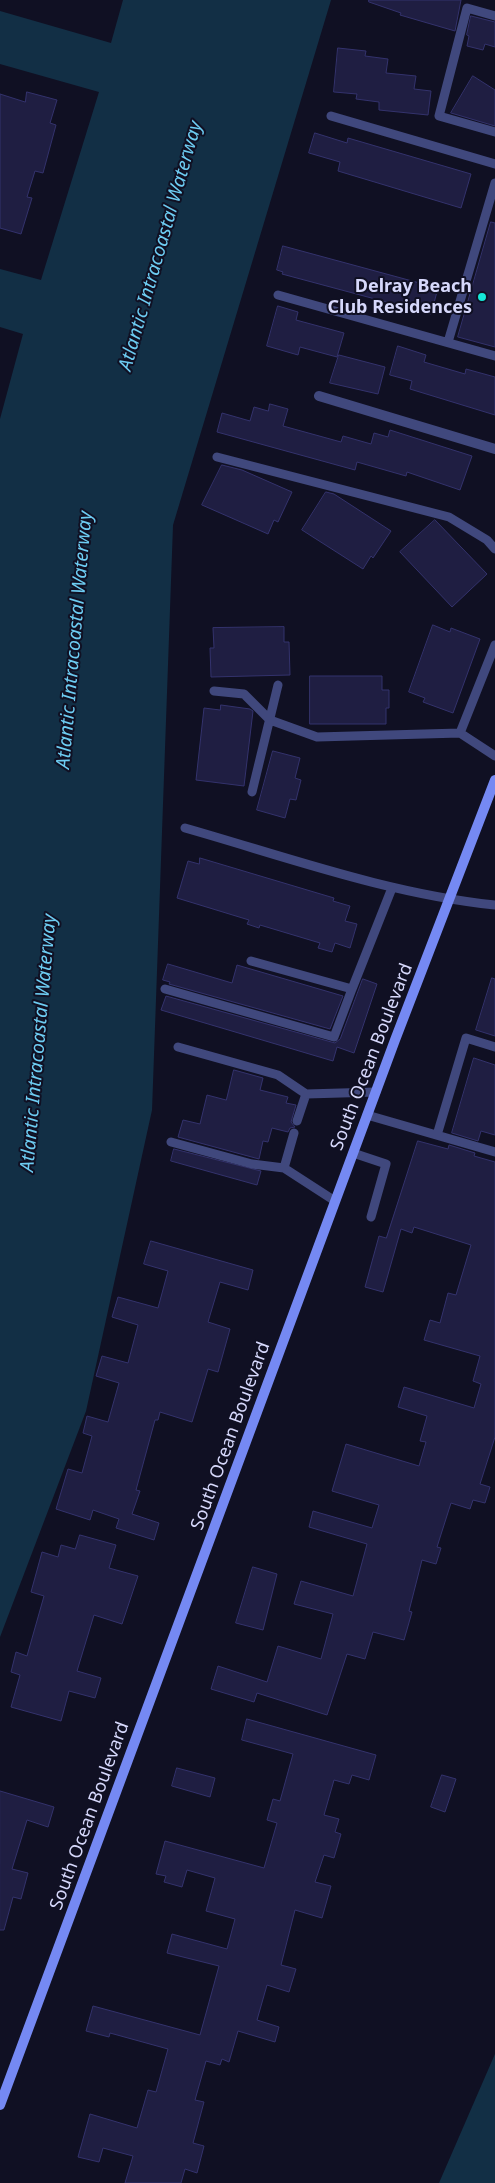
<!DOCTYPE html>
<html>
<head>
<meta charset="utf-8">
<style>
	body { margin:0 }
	canvas { display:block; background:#101023 }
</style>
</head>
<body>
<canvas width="495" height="2183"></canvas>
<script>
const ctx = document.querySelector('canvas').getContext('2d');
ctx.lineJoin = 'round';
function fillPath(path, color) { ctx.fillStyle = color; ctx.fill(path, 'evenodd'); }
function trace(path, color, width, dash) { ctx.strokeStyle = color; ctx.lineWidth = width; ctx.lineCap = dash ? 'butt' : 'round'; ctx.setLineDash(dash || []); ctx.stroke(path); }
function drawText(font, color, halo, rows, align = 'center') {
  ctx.font = font + ' "Noto Sans",sans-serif'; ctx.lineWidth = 4; ctx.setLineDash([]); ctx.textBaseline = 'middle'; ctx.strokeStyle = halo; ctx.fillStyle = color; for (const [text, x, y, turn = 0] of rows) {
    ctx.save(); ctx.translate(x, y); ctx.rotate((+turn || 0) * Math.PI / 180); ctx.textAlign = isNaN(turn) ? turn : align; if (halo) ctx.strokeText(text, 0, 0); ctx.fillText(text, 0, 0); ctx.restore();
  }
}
fillPath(new Path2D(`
	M 123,0 L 331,0 L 173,525 L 152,1110 L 86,1411 L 0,1637 L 0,419 L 23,334 L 0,327 L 0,269 L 41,280 L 99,92 L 0,64 L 0,11 L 111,43 Z
	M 495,2054 L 495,2183 L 439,2183 Z`), '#122f45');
const building = new Path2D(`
	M 369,0 L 461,0 L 455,31 L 400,15 L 401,13 L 369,2 Z
	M 471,16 L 495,22 L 495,47 L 485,44 L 483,50 L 467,46 L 469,36 L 467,35 Z
	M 338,48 L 366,51 L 365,56 L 388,59 L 386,73 L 416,76 L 414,89 L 431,91 L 428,115 L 379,110 L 379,102 L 356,99 L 357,94 L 334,92 Z
	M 473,76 L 495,90 L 495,126 L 451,113 Z
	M 27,92 L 57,100 L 50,123 L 56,125 L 43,173 L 35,171 L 27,197 L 32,198 L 21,234 L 0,228 L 0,94 L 25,102 Z
	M 315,133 L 347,143 L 348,138 L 471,174 L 461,208 L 338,171 L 340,162 L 309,153 Z
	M 491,222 L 495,223 L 495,347 L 458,337 Z
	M 283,246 L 438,288 L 431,314 L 282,274 L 283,272 L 277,270 Z
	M 278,306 L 298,312 L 296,320 L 344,333 L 337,357 L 300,347 L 298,355 L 267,346 Z
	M 398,346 L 426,355 L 424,362 L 465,374 L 466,369 L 495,377 L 495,415 L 410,389 L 412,381 L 390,375 Z
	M 339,355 L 385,367 L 378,394 L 330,383 Z
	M 270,404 L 288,409 L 283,426 L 341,442 L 343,436 L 371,444 L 374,433 L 388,437 L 390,430 L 472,456 L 460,490 L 407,472 L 406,476 L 357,462 L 355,470 L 217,432 L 222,413 L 250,421 L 254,407 L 268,411 Z
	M 222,465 L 242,470 L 292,492 L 278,522 L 274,520 L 268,534 L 202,505 Z
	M 326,492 L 334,494 L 391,531 L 373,558 L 371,556 L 363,569 L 302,530 Z
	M 435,520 L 487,574 L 452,607 L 400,552 Z
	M 433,625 L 450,632 L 451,628 L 480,639 L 453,713 L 423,702 L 425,698 L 409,692 Z
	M 284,627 L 284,642 L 289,642 L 290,675 L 211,677 L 210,648 L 214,648 L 213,628 Z
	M 310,676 L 382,676 L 382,690 L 389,690 L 389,708 L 386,708 L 386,724 L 310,724 Z
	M 221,705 L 250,709 L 253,711 L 244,786 L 196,780 L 204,708 L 220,710 Z
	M 273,751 L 300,758 L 295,778 L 301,780 L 296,800 L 290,799 L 285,818 L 257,810 Z
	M 200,858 L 334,898 L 333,901 L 350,906 L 345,921 L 357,924 L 350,948 L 335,943 L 332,952 L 318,948 L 320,943 L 260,925 L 259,928 L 247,924 L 249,920 L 177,898 L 188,861 L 199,864 Z
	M 168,964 L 232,983 L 237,965 L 343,996 L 330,1029 L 169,984 L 170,982 L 163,980 Z
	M 492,978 L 495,979 L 495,1036 L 476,1030 Z
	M 363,979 L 377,984 L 354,1053 L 337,1047 L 333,1061 L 161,1010 L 166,996 L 335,1043 L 340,1039 Z
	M 474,1058 L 495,1065 L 495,1135 L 481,1131 L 478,1141 L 452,1133 Z
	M 234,1070 L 263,1078 L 260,1090 L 288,1097 L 286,1103 L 296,1105 L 291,1122 L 295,1127 L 290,1128 L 288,1132 L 272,1128 L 268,1142 L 263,1141 L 259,1159 L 178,1137 L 183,1120 L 200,1124 L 207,1095 L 226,1100 Z
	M 418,1141 L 448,1149 L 449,1145 L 475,1153 L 474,1156 L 495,1162 L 495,1437 L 480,1484 L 490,1487 L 485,1503 L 473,1500 L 470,1509 L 451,1503 L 437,1547 L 441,1548 L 436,1564 L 422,1560 L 409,1611 L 412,1612 L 404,1640 L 373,1632 L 365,1659 L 347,1654 L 327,1715 L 257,1693 L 254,1702 L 211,1689 L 218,1666 L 267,1682 L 278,1646 L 321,1659 L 333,1614 L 294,1604 L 301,1581 L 353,1596 L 367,1544 L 309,1527 L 313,1511 L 372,1528 L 379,1505 L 332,1491 L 346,1444 L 419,1466 L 426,1442 L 420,1441 L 427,1416 L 398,1407 L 404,1387 L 474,1408 L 481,1384 L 473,1381 L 480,1356 L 424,1340 L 430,1320 L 440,1323 L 448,1293 L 456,1295 L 471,1245 L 414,1227 L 412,1233 L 401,1229 L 383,1292 L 365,1287 L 379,1236 L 386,1238 Z
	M 174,1149 L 261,1171 L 257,1185 L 171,1161 Z
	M 151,1241 L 253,1270 L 248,1290 L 220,1282 L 208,1322 L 230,1329 L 218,1372 L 208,1369 L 192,1422 L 160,1412 L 158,1420 L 155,1420 L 136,1490 L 140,1491 L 132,1514 L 159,1523 L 154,1540 L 116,1528 L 119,1519 L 93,1510 L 90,1520 L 56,1509 L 68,1469 L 82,1473 L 92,1436 L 83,1433 L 87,1416 L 108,1422 L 119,1383 L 96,1376 L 102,1356 L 128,1363 L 138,1325 L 112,1317 L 118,1297 L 158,1308 L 168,1271 L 144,1264 Z
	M 80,1535 L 116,1545 L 109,1568 L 138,1576 L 122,1624 L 94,1615 L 77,1671 L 101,1678 L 95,1698 L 69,1691 L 61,1721 L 11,1707 L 20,1675 L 11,1672 L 16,1652 L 27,1656 L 44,1596 L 31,1592 L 42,1552 L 58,1557 L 61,1545 L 75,1549 Z
	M 253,1567 L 277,1574 L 263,1630 L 236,1623 Z
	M 247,1719 L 376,1755 L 369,1780 L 352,1775 L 349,1784 L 334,1780 L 324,1815 L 339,1819 L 335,1832 L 341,1834 L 334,1858 L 324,1855 L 315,1882 L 331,1886 L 322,1918 L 295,1910 L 281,1965 L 296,1969 L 289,1992 L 267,1985 L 257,2020 L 279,2027 L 275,2042 L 238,2031 L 229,2062 L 222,2059 L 220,2065 L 206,2061 L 195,2100 L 204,2102 L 193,2143 L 204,2146 L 197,2173 L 185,2169 L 181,2183 L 125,2183 L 133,2156 L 103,2148 L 99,2162 L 78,2157 L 90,2114 L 137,2128 L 148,2090 L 156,2092 L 168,2049 L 110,2033 L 109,2037 L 86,2031 L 93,2006 L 200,2035 L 219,1966 L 167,1953 L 172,1934 L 227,1949 L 235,1919 L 206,1911 L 215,1878 L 187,1870 L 182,1887 L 164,1882 L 166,1876 L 156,1874 L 165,1841 L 264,1868 L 277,1823 L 267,1820 L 273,1799 L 280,1801 L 293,1754 L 242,1740 Z
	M 177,1768 L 215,1778 L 210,1797 L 172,1786 Z
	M 442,1775 L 456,1779 L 445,1812 L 431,1807 Z
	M 0,1791 L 54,1807 L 48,1827 L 27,1820 L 12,1869 L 28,1873 L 21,1899 L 13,1897 L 4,1930 L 0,1930 Z`);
fillPath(building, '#1f1e42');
trace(building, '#33326c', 1);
trace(new Path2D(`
	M 495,16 L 467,8 L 439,116 L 495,132
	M 331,116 L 495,164
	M 278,295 L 495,356
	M 448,342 L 495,183
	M 217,457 L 449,517 L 487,540 L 495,549
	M 214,691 L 244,694 L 270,720 L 317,737 L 460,733 L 495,756
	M 460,733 L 495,645
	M 252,792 L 278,685
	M 185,828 C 287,857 389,894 495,905
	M 251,961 L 352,989 L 392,888
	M 165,989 L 334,1037 L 352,989
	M 178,1047 L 278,1075 L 306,1094
	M 367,1115 L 495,1152
	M 297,1121 L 306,1094 L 376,1092
	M 294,1133 L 284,1168 L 335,1201
	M 437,1135 L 466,1038 L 495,1047
	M 171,1142 L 252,1164 L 284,1168
	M 353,1153 L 386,1164 L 371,1217`), '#40487d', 9);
trace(new Path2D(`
	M 319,396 L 495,449`), '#40487d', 10);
trace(new Path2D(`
	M 0,2105 L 395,1040 L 495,780`), '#7589f3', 10);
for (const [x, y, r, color] of [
	[482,297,5,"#15e8d8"]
]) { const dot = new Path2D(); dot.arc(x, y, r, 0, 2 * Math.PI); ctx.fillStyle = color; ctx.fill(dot); trace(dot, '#101023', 2); }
drawText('bold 18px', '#d6d8fb', '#101023', [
	["Delray Beach",472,287],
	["Club Residences",472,308]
], 'right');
drawText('18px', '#d6d8fb', '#101023', [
	["South Ocean Boulevard",372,1057,-69],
	["South Ocean Boulevard",231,1436,-70],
	["South Ocean Boulevard",90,1816,-70]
]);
drawText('italic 19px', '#6dccf2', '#101023', [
	["Atlantic Intracoastal Waterway",161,246,-74],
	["Atlantic Intracoastal Waterway",75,640,-85],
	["Atlantic Intracoastal Waterway",39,1043,-85]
]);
</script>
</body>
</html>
